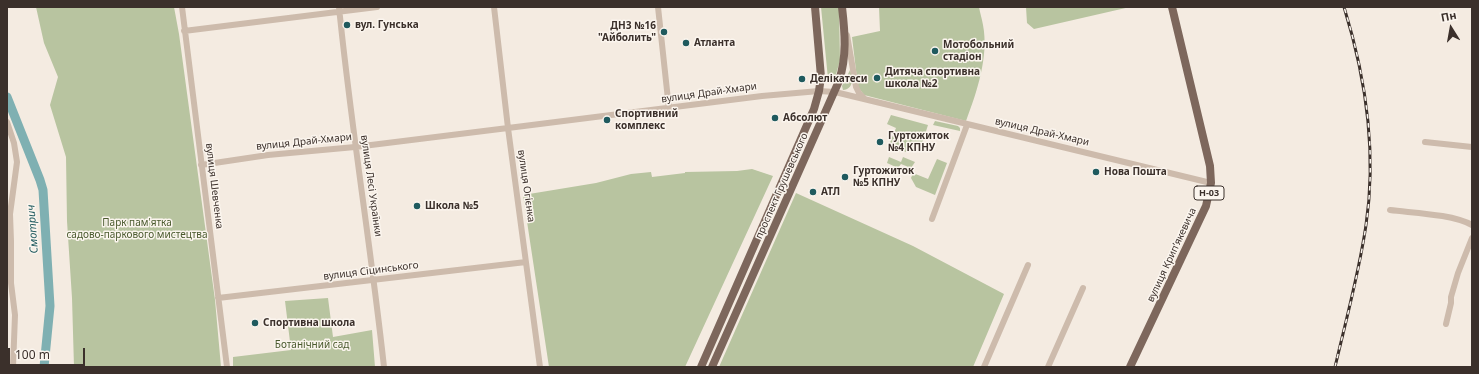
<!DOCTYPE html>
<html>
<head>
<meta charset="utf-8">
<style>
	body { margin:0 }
	#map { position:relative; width:1479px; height:374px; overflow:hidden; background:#f4ebe1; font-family:"Noto Sans",sans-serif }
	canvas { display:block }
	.frame { position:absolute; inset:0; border:8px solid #3b302b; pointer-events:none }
	.north { position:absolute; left:1431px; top:8px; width:40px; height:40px; -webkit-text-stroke:3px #fbf5ee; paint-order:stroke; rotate:349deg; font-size:11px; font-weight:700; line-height:16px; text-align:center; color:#3b302b }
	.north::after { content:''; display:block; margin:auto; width:14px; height:18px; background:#3b302b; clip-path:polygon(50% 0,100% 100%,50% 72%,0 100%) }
	.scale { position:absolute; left:8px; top:348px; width:77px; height:18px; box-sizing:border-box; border:2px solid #3b302b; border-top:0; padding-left:5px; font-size:12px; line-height:14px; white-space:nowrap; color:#3b302b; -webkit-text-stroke:3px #fbf5ee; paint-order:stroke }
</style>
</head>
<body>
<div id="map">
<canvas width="1479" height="374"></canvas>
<div class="frame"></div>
<div class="north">Пн</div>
<div class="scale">100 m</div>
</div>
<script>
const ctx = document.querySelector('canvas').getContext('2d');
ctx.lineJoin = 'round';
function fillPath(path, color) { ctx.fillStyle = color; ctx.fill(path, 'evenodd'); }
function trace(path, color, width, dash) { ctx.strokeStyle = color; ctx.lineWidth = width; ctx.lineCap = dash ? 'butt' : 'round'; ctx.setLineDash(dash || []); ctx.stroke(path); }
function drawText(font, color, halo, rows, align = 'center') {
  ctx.font = font + ' "Noto Sans",sans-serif'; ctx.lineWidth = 3; ctx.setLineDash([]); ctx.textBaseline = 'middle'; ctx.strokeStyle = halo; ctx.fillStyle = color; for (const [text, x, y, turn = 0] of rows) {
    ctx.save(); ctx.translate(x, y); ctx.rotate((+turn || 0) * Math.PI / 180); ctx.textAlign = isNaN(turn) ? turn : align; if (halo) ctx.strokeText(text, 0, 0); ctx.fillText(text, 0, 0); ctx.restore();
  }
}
fillPath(new Path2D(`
	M 36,7 L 174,7 L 179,34 L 215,300 L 221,367 L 74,367 L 72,298 L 67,221 L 66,157 L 50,105 L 58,77 L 44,43 Z
	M 821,7 L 839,7 L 840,60 L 835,78 L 828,79 Z
	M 879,7 L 979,7 C 980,13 982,19 983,25 C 989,56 977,92 966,121 L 864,95 L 858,87 L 852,37 L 880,31 Z
	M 1026,7 L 1130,7 L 1034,29 L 1027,23 Z
	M 850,70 C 853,78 854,89 843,90 L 842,86 Z
	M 891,115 L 928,125 L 920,150 L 908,146 L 906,152 L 889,145 L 896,128 L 887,124 Z
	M 935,121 L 958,126 L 960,128 L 960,131 L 933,125 Z
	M 889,157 L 901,162 L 903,157 L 915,162 L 911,168 L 901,164 L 898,168 L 887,163 Z
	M 937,159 L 947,163 L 935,195 L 916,187 L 911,178 L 913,173 L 928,179 Z
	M 752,169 L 773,176 L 685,367 L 549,367 L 523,195 L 596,183 L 631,174 L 651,172 L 652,177 L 685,173 L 685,172 L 737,171 Z
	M 796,193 L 913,246 L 1004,294 L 973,367 L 719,367 Z
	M 328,298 L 333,337 L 372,330 L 375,367 L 233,367 L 233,357 L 291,350 L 285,301 Z`), '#b8c4a0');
trace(new Path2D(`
	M 7,97 L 40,180 L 43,190 L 50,306 L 44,367`), '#7fb0b2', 9);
trace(new Path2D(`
	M 182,7 L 227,367
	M 339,7 C 351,127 371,247 384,367
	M 494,7 L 508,128 L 540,367
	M 658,7 L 669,109
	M 184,31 L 377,7
	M 847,35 L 856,87 L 859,93 L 864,98
	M 7,122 L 14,143 L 17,162 L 10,214 L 11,241 L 11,283 L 15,315 L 13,367
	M 1425,142 L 1472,147
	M 201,165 L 268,155 L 355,147 L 508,128 L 762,96 L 819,91 L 835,92 L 1211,183
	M 1390,210 C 1413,213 1452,214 1472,225
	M 932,219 L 967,125
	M 218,298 L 526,262
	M 1446,324 L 1451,303 L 1451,297 L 1458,273 L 1472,238
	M 984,367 L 1028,265
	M 1048,367 L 1083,288`), '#cdbbac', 6);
trace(new Path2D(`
	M 701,367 L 814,109 L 819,91 L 821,77 L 815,7
	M 712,367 L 839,81 C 847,56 845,33 842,7
	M 1130,367 L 1206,206 L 1211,183 L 1210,166 L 1172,7`), '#7d675c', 8);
const rail = new Path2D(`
	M 1335,367 C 1346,320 1359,273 1366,225 C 1377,151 1366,78 1344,7`);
trace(rail, '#3b302b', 3);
trace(rail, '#fbf5ee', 1.5, [4.5]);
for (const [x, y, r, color] of [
	[347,25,4,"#1f5a5e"],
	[664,32,4,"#1f5a5e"],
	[686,43,4,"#1f5a5e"],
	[935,51,4,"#1f5a5e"],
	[877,78,4,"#1f5a5e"],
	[802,79,4,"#1f5a5e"],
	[775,118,4,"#1f5a5e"],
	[607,120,4,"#1f5a5e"],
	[880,142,4,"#1f5a5e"],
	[1096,172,4,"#1f5a5e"],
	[845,177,4,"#1f5a5e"],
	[813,192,4,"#1f5a5e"],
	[417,206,4,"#1f5a5e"],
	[255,323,4,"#1f5a5e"]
]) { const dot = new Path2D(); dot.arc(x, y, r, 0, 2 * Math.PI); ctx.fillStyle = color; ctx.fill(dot); trace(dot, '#fbf5ee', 1.5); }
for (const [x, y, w] of [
	[1209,193,30]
]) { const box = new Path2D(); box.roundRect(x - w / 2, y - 7, w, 14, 3); ctx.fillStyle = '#fbf5ee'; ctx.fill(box); trace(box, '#3b302b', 1); }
drawText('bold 9px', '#3b302b', null, [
	["Н-03",1209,193]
]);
drawText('bold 10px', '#3b302b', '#fbf5ee', [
	["вул. Гунська",355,25],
	["ДНЗ №16",656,26,"right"],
	["\"Айболить\"",656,38,"right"],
	["Атланта",694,43],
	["Мотобольний",943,45],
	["стадіон",943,57],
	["Дитяча спортивна",885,72],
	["школа №2",885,84],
	["Делікатеси",810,79],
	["Спортивний",615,114],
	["комплекс",615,126],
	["Абсолют",783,118],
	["Гуртожиток",888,136],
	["№4 КПНУ",888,148],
	["Гуртожиток",853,171],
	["№5 КПНУ",853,183],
	["Нова Пошта",1104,172],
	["АТЛ",821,192],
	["Школа №5",425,206],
	["Спортивна школа",263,323]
], 'left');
drawText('10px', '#3b302b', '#fbf5ee', [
	["вулиця Драй-Хмари",709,93,-8],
	["вулиця Драй-Хмари",1042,132,13],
	["вулиця Драй-Хмари",304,142,-6],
	["вулиця Шевченка",214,186,83],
	["вулиця Лесі Українки",371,186,82],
	["вулиця Огієнка",526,186,82],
	["проспект Грушевського",782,186,-66],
	["вулиця Крипʼякевича",1172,255,-65],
	["вулиця Сіцинського",371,271,-7]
]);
drawText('10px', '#4a5a2e', '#fbf5ee', [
	["Парк пам'ятка",137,223],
	["садово-паркового мистецтва",137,235],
	["Ботанічний сад",312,345]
]);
drawText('italic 11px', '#1f5a5e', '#fbf5ee', [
	["Смотрич",33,229,-94]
]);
</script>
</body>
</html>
